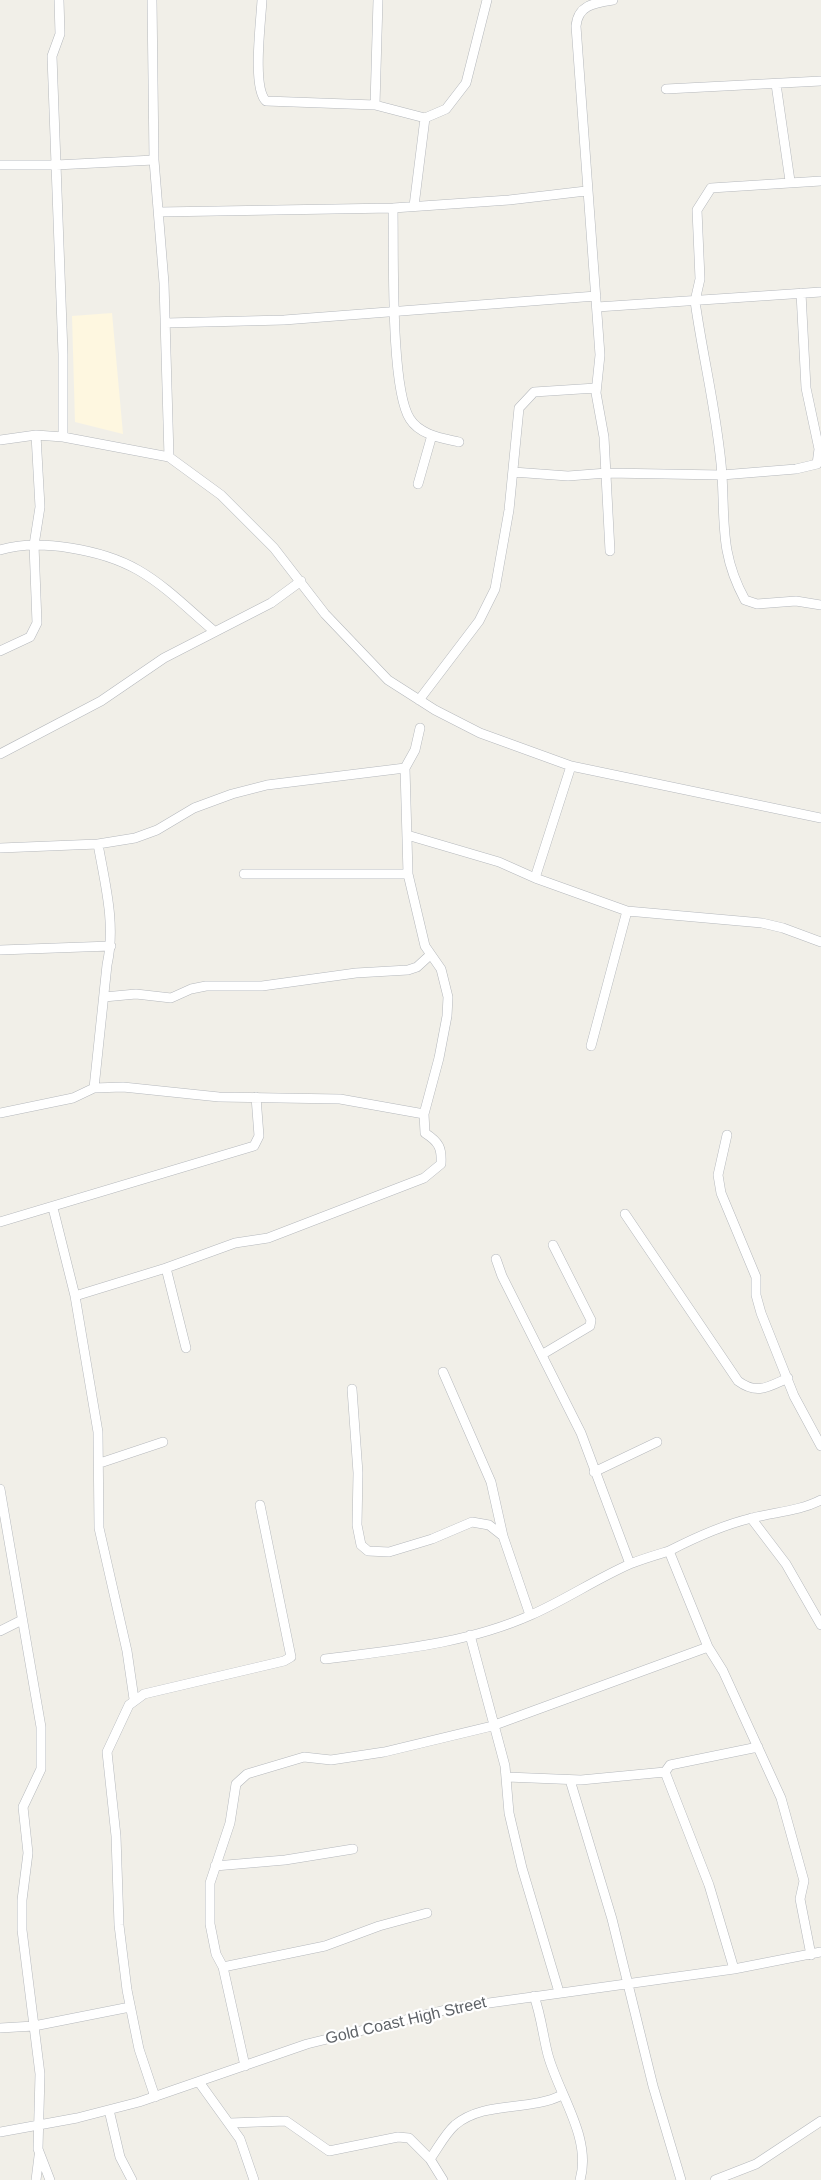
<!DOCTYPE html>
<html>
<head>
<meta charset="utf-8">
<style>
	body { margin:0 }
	canvas { display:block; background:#f1efe8 }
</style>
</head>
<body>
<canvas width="821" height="2180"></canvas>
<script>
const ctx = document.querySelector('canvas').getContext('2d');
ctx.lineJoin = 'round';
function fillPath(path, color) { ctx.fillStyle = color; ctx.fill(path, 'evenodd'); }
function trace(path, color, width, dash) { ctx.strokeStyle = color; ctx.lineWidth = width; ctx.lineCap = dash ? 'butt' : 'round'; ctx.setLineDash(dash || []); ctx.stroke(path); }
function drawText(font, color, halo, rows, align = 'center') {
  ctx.font = font + ' Arial,sans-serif'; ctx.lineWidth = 4.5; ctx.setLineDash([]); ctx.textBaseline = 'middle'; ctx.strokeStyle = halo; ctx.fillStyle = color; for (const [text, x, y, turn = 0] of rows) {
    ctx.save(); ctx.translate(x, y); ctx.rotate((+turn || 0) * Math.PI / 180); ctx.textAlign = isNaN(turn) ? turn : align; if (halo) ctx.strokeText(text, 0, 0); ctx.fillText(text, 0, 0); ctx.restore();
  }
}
fillPath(new Path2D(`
	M 112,313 L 123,434 L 75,422 L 72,316 Z`), '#fef7e0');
const minor = new Path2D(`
	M 59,0 L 60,34 L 52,56 L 63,354 L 63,437
	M 152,0 L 154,160 L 164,283 L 169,457
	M 262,0 C 261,21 252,88 266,101 L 375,105 L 425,118 L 446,109 L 466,83 L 487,0
	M 776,84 L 790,181
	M 666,89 L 821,81
	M 375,105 L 378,0
	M 0,165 L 56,165 L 154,160
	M 821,181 L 711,188 L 697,210 L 700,279 L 695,301 C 703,359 718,417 722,475 C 725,524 720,554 745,600 L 757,604 L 796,601 L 821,605
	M 414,206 L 425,118
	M 393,208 C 394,250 390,389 410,419 C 420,435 442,438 459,442
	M 159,212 L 393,208 L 509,200 L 586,191
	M 597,307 L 821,292
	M 166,323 L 284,320 L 596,296
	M 0,440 L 36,435 L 63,437 L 169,457 L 221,495 L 274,548 L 325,614 L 388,680 L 435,710 L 480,733 L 571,766 L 821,818
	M 513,472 L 568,476 L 607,473 L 722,475 L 796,469 L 817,464 L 819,449 L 806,388 L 801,293
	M 418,484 L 432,435
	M 0,550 C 39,538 103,550 138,570 C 166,586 189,610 214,631
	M 610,551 L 604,437 L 596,393 L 600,355 L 576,26 C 578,5 594,3 613,0
	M 0,651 L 30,637 L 37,623 L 34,545 L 40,507 L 36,435
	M 419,700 L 479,621 L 495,589 L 509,510 L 519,408 L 534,392 L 596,388
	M 420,728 L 415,750 L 405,768 L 408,874 L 425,946 L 441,969 L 448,997 L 447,1016 L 439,1058 L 424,1114
	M 0,754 L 101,701 L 164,658 L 271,603 L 301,581
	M 407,835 L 499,862 L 535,878 L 627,911 L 762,923 L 783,928 L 821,942
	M 0,848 L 98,844 L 135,838 L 157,830 L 194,808 L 232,794 L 267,785 L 405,768
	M 244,874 L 408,874
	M 535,878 L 571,766
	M 0,950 L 111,946
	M 104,997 L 136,994 L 171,998 L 191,989 L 206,986 L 262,986 L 356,973 L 408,970 L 417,967 L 429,956
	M 591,1046 L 627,911
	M 94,1088 L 107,965 C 116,924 105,884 98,844
	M 0,1113 L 73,1098 L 94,1088 L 123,1087 L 219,1097 L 340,1099 L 424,1114 L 425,1133 C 439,1142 442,1148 441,1164 L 424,1178 L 268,1238 L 235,1243 L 166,1268 L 75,1296
	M 727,1135 L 718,1175 L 721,1193 L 756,1277 L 756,1295 L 761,1313 L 794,1396 L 821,1446
	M 53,1208 L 75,1296 L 98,1432 L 99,1528 L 127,1651 L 134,1699
	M 625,1214 L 738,1381 C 757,1395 768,1387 788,1378
	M 0,1222 L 254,1146 L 259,1136 L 256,1097
	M 496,1259 L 502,1276 L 581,1433 L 630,1564
	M 166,1268 L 186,1348
	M 543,1354 L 590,1326 L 591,1320 L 553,1245
	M 443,1372 L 491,1482 L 503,1536 L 530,1615
	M 352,1389 L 358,1473 L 357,1525 L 361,1545 L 368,1551 L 389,1552 L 432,1539 L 472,1522 L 489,1525 L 503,1536
	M 100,1463 L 163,1442
	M 594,1472 L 657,1442
	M 0,1489 L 41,1727 L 41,1769 L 23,1807 L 28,1853 L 22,1900 L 22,1930 L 40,2074 L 38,2149 L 50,2180
	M 751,1518 L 786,1564 L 821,1625
	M 669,1551 C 696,1537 723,1525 752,1518 C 775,1512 800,1511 821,1500
	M 0,1631 L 22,1620
	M 470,1635 L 505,1766 L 509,1813 L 522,1868 L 559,1992
	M 325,1659 C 395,1650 466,1644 531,1615 C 565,1600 596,1579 630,1564 C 642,1559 656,1555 669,1551 L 708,1647 L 723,1671 L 781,1798 L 804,1881 L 800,1899 L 811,1955
	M 507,1777 L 581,1780 L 665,1772
	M 570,1780 L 612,1919 L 653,2086 L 681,2180
	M 215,1866 L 285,1860 L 353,1849
	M 223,1967 L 325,1946 L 379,1926 L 427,1913
	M 734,1969 L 709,1885 L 665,1772 L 670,1765 L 758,1747
	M 534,1996 C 541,2015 543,2036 548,2055 C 559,2095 592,2138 580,2180
	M 0,2028 L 34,2026 L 130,2007
	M 245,2066 L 223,1967 L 216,1954 L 210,1924 L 210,1883 L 230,1823 L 236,1784 L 247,1774 L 304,1757 L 331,1760 L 384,1752 L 492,1726 L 708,1647
	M 199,2082 L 240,2139 L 254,2180
	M 155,2097 L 139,2049 L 127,1990 L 119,1925 L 116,1836 L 107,1752 L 129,1705 L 144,1694 L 284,1661 L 291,1657 L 260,1505
	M 109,2110 L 120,2157 L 132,2180
	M 230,2123 L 286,2121 L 329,2151 L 398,2137 L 409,2138 L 430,2159 L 443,2180
	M 0,2132 L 77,2118 L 139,2102 L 307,2044 L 453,2008 L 734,1969 L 821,1952
	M 430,2159 C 438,2148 445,2134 455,2125 C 485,2100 529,2112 562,2095
	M 36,2180 L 39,2156
	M 715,2180 L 756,2164 L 821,2121`);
trace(minor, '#b5b8bc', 10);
trace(minor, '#fff', 9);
drawText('16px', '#5f6368', '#fff', [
	["Gold Coast High Street",406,2021,-13]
]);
</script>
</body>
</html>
